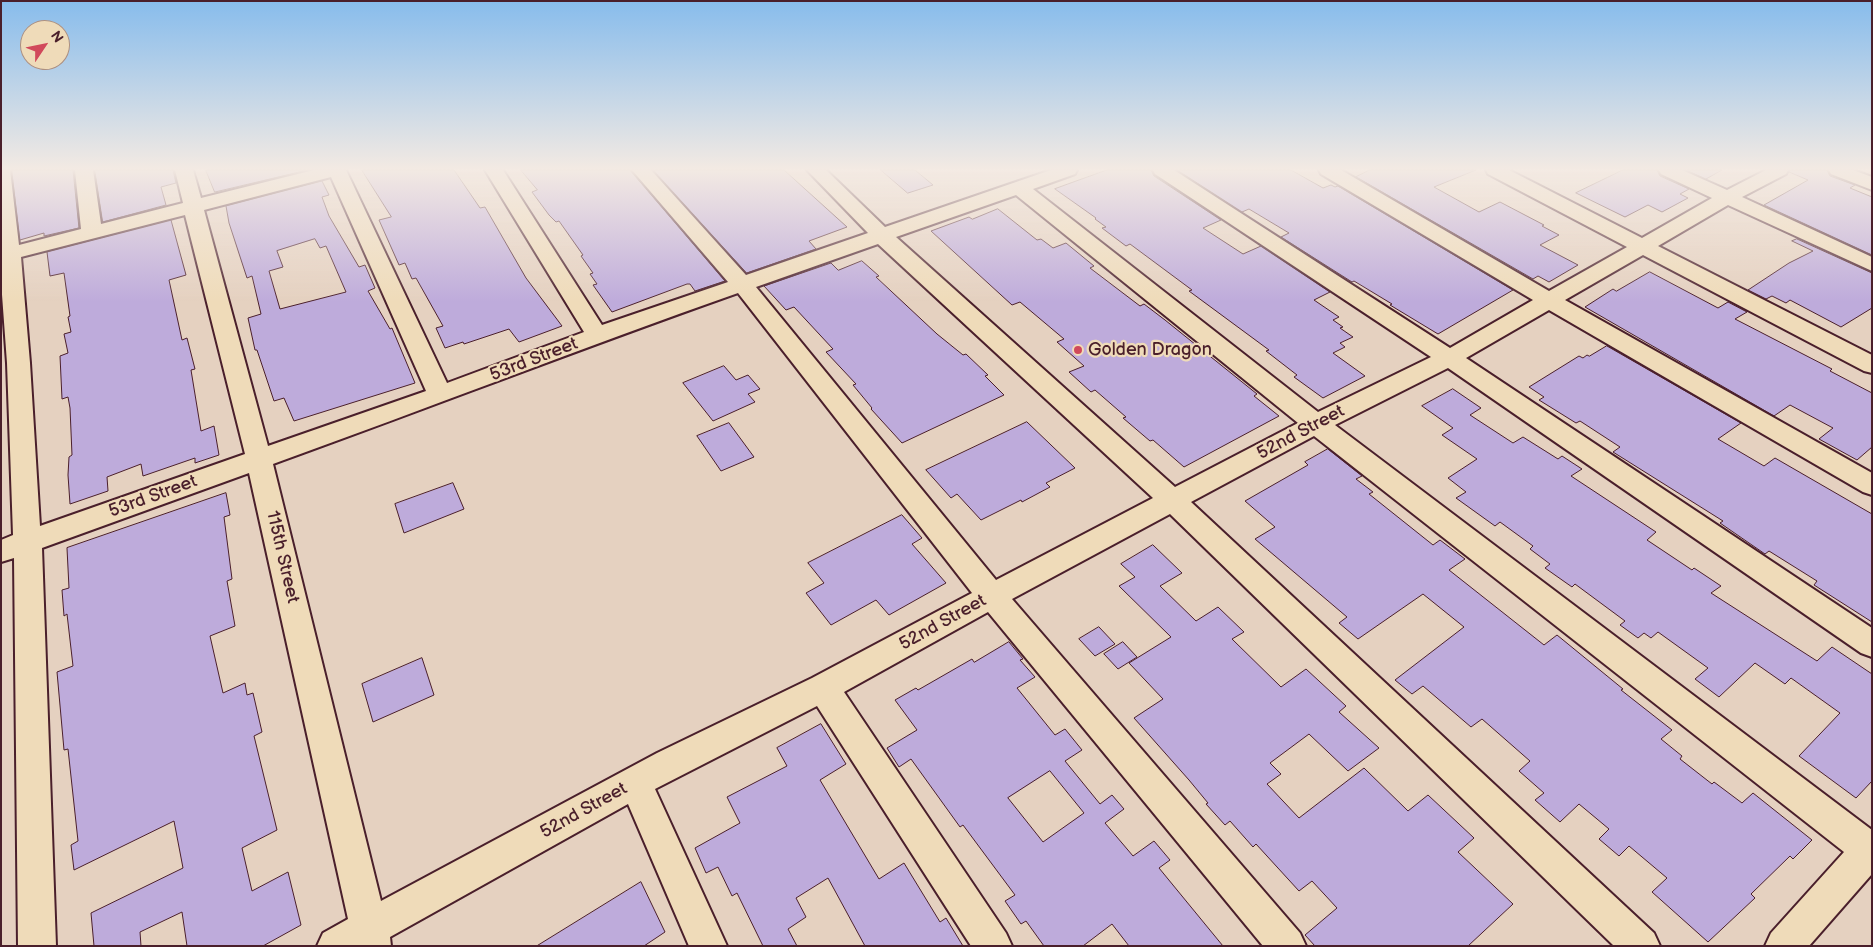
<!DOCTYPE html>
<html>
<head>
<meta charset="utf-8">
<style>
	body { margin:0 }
	#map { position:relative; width:1873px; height:947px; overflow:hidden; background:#e5d1c0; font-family:"Balsamiq Sans",sans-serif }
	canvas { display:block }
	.frame { position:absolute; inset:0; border:2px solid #4a1f2b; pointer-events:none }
	.north { position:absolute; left:20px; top:20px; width:50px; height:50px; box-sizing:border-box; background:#efdbb9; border:1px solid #ad9080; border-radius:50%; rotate:56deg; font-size:14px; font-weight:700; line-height:20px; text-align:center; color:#4a1f2b }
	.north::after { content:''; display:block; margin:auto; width:18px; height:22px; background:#d1495b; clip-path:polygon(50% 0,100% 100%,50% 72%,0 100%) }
</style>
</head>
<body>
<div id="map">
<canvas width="1873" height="947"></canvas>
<div class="frame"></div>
<div class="north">N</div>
</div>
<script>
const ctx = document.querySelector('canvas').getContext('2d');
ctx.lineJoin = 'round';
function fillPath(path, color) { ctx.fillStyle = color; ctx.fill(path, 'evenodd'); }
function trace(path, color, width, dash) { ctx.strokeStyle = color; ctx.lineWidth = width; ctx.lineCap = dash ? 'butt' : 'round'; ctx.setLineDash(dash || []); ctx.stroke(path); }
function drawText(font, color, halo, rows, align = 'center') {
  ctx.font = font + ' "Balsamiq Sans",sans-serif'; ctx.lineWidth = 4.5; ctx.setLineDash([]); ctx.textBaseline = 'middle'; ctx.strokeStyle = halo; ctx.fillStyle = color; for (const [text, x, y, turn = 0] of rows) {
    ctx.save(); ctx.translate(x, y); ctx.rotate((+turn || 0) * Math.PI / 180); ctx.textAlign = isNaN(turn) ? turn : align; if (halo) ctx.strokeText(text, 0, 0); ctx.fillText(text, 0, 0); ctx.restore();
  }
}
const building = new Path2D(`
	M 12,170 L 73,170 L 79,228 L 44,236 L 44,233 L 20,240 Z
	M 95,170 L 173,170 L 176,183 L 161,187 L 166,205 L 103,222 Z
	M 206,170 L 308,170 L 215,192 Z
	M 362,170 L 454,170 L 480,208 L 485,207 L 526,278 L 562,326 L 519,342 L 509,329 L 464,344 L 463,342 L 445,348 L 436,328 L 443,326 L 416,278 L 412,279 L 405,263 L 399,265 L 379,220 L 391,217 Z
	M 521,170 L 630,170 L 725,281 L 695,291 L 690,284 L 687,284 L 612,312 L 593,285 L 597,284 L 590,274 L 593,273 L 581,256 L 583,255 L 559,221 L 556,222 L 549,215 L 532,192 L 537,190 Z
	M 653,170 L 784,170 L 847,227 L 809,241 L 816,249 L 747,273 Z
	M 881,170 L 915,170 L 933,185 L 908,193 Z
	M 1107,170 L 1151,170 L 1154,176 L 1221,220 L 1203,228 L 1243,254 L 1261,246 L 1330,292 L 1314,300 L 1339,317 L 1333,320 L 1343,327 L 1340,328 L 1353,337 L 1340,343 L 1345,347 L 1333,353 L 1365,376 L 1323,398 L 1294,377 L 1297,375 L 1266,351 L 1269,350 L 1189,291 L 1192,290 L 1130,244 L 1126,246 L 1102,228 L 1106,227 L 1095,219 L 1096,218 L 1055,189 Z
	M 1177,170 L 1291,170 L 1323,188 L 1331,185 L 1335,187 L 1338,186 L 1513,290 L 1438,334 L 1390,305 L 1392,304 L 1354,281 L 1352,282 L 1281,237 L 1289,233 L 1249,209 L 1242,212 Z
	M 1370,170 L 1476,170 L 1434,187 L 1479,212 L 1500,202 L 1544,225 L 1542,226 L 1559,235 L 1540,245 L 1578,265 L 1549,282 L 1538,276 L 1533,279 L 1356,177 Z
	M 1623,170 L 1657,170 L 1660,176 L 1689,189 L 1680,194 L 1688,198 L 1662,212 L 1648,205 L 1625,217 L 1576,193 Z
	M 1686,170 L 1722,170 L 1706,179 Z
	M 1790,170 L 1827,170 L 1830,176 L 1855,185 L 1850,188 L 1872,197 L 1872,255 L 1764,205 L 1808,180 L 1789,172 Z
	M 322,181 L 329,195 L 322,197 L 329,216 L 359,267 L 365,265 L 375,288 L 368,291 L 390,329 L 392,328 L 415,383 L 294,421 L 284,398 L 274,401 L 257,350 L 255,350 L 248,318 L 261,314 L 252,276 L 247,278 L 229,223 L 226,206 ZM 315,239 L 320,248 L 326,246 L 346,292 L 280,309 L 269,271 L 283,267 L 277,251 Z
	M 998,209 L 1037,240 L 1041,239 L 1053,248 L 1066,243 L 1094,266 L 1090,268 L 1140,306 L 1144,304 L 1165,320 L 1257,394 L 1254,396 L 1279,416 L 1184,467 L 1153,440 L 1150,441 L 1123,418 L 1126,417 L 1095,390 L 1091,392 L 1069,372 L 1084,366 L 1057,342 L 1064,339 L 1020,302 L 1012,305 L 931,231 L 969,217 L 972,219 Z
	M 171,220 L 186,275 L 169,280 L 182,340 L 187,338 L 195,369 L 191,370 L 201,431 L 214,426 L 219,455 L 195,463 L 195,458 L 143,476 L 141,464 L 107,477 L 108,491 L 70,504 L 68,475 L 69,457 L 72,455 L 70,408 L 68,397 L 62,399 L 60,356 L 68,353 L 64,334 L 71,332 L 68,317 L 70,316 L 64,273 L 50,276 L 47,252 Z
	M 1797,239 L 1872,273 L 1872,308 L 1841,327 L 1790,300 L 1786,303 L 1772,296 L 1766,299 L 1748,290 L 1789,263 L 1813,251 L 1792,241 Z
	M 862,261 L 879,276 L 876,277 L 937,334 L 963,355 L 966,354 L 988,375 L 985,376 L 1004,395 L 902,443 L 871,409 L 872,408 L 853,385 L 856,384 L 826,352 L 833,349 L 794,307 L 786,310 L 764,286 L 831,263 L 838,270 Z
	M 1650,272 L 1718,308 L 1728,302 L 1747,312 L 1735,319 L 1832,369 L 1830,371 L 1872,393 L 1872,447 L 1857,460 L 1819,439 L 1833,428 L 1790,405 L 1774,416 L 1585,307 L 1613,289 L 1616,291 Z
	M 1607,346 L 1741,423 L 1718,439 L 1764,466 L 1775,458 L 1872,514 L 1872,622 L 1814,585 L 1817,581 L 1769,551 L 1765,554 L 1720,523 L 1723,521 L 1613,452 L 1620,447 L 1580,421 L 1576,423 L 1539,400 L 1544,397 L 1529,387 L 1579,356 L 1583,358 L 1587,355 L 1589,356 Z
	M 724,366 L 736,380 L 748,375 L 760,389 L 748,394 L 755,402 L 713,421 L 683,383 Z
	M 1453,389 L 1481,408 L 1470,415 L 1513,443 L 1523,437 L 1558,459 L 1562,456 L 1582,469 L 1571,476 L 1656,532 L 1647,540 L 1692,570 L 1694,568 L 1721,586 L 1711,593 L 1817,661 L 1832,647 L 1872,674 L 1872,781 L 1856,798 L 1799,756 L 1840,713 L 1791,678 L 1785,684 L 1755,663 L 1719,697 L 1695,679 L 1708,668 L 1658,632 L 1651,638 L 1644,633 L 1638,638 L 1620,625 L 1625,621 L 1575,584 L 1572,587 L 1545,568 L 1550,564 L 1530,549 L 1533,546 L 1500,522 L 1495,526 L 1456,498 L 1466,492 L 1448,478 L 1477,459 L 1442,435 L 1453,428 L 1422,406 Z
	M 1027,422 L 1075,468 L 1046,483 L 1050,487 L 1022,502 L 1021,500 L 981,520 L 957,494 L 951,498 L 926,470 Z
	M 729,423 L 754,457 L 721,471 L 697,436 Z
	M 1328,449 L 1362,476 L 1356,479 L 1373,492 L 1369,494 L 1433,545 L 1440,540 L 1465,559 L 1449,570 L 1544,645 L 1557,635 L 1623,689 L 1621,690 L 1672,730 L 1661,739 L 1682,756 L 1680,759 L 1712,784 L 1714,782 L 1742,803 L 1753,793 L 1812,840 L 1793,859 L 1790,856 L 1751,894 L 1755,898 L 1708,942 L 1652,892 L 1667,878 L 1629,846 L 1619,856 L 1599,839 L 1609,829 L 1579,804 L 1560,822 L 1535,800 L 1544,793 L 1519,771 L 1530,761 L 1482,719 L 1471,727 L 1423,686 L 1412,694 L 1395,680 L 1464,627 L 1423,594 L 1358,639 L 1339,623 L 1347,617 L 1255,539 L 1275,527 L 1245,501 L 1308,465 L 1305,462 Z
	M 453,483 L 464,509 L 404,533 L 395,504 Z
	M 226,493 L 230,515 L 224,517 L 232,579 L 227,581 L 235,626 L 210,636 L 223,693 L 245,683 L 247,695 L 253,693 L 262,732 L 254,736 L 277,830 L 242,848 L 252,891 L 288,872 L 301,925 L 263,946 L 187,946 L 182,912 L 140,932 L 141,946 L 94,946 L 91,913 L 183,868 L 174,821 L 74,870 L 71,845 L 78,841 L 68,749 L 64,750 L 57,672 L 73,666 L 67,614 L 64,616 L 62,590 L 69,588 L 67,548 Z
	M 902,515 L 922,538 L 912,544 L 946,583 L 889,615 L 876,600 L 831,625 L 806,593 L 824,583 L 808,563 Z
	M 1153,545 L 1182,573 L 1160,586 L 1196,621 L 1218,607 L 1244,632 L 1232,639 L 1281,687 L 1306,669 L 1346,706 L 1339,712 L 1379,748 L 1348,771 L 1309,734 L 1270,763 L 1281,774 L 1267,784 L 1299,818 L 1364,768 L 1408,811 L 1428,795 L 1474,838 L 1458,852 L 1513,904 L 1468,946 L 1315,946 L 1305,935 L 1337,908 L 1312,881 L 1299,891 L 1256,844 L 1253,847 L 1230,821 L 1225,825 L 1206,804 L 1208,803 L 1189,780 L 1134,718 L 1163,699 L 1129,663 L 1171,637 L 1119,586 L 1135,577 L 1121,564 Z
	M 1099,627 L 1115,644 L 1095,656 L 1079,639 Z
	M 1009,642 L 1023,659 L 1020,660 L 1035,677 L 1017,688 L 1055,735 L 1065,729 L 1082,750 L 1065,761 L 1100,804 L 1112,795 L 1124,809 L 1105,823 L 1133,856 L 1154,841 L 1170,860 L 1159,868 L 1223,946 L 1129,946 L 1112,924 L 1083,946 L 1044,946 L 1026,921 L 1021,924 L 1005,901 L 1015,895 L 963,825 L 960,827 L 911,759 L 899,767 L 887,748 L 917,730 L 895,700 L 916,688 L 918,690 L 972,659 L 974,662 ZM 1050,771 L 1084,813 L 1043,842 L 1008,798 Z
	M 1123,642 L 1137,657 L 1118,669 L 1104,654 Z
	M 422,658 L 434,695 L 373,722 L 362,684 Z
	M 821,724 L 846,764 L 820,780 L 879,879 L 904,863 L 940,922 L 946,918 L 963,946 L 865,946 L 828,878 L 796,898 L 806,917 L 788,929 L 797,946 L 763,946 L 737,893 L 732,896 L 718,867 L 706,873 L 695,848 L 740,823 L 727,797 L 787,766 L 777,748 Z
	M 641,882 L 665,932 L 644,946 L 537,946 Z`);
fillPath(building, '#beabdb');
trace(building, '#4a1f2b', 1);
const minor = new Path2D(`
	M 1,170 L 10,170 L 19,245 L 81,229 L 75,170 L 93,170 L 101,224 L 183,203 L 175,170 L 193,170 L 201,198 L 314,170 L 346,170 L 447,383 L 584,332 L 485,170 L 503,170 L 602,325 L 728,282 L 632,170 L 651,170 L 746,275 L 868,233 L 807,170 L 826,170 L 885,227 L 1051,170 L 1077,170 L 1075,174 L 1033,189 L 1318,412 L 1431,357 L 1155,174 L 1153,170 L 1174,170 L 1450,348 L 1533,300 L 1321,174 L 1319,170 L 1341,170 L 1549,291 L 1627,247 L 1488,174 L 1486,170 L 1509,170 L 1642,238 L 1712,198 L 1661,174 L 1659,170 L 1682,170 L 1727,190 L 1766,170 L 1788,170 L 1786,174 L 1742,197 L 1872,257 L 1872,271 L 1728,205 L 1658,246 L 1872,355 L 1872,373 L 1864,371 L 1643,255 L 1565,300 L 1872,473 L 1872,495 L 1863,492 L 1549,310 L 1466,358 L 1872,628 L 1872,657 L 1861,653 L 1448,368 L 1335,425 L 1872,830 L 1872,874 L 1809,946 L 1765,946 L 1771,933 L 1844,852 L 1314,436 L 1191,502 L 1654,933 L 1660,946 L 1614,946 L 1170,514 L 1012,599 L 1300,933 L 1306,946 L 1263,946 L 988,612 L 844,692 L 1006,933 L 1012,946 L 971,946 L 817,706 L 655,789 L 727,946 L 689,946 L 628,804 L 390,937 L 391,946 L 317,946 L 323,933 L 348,919 L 249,473 L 42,548 L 56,946 L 18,946 L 14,558 L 1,562 L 1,540 L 13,535 L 7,363 L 1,281 ZM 331,177 L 426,391 L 268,446 L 204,210 ZM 1016,195 L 1298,423 L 1175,487 L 896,237 ZM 185,215 L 245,454 L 40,526 L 30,363 L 21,257 ZM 878,244 L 1153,498 L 996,580 L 756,287 ZM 738,293 L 972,593 L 812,678 L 657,753 L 381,901 L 273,464 C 428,408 582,348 738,293 Z
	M 1829,170 L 1853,170 L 1872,177 L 1872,190 L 1831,174 Z`);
trace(minor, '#4a1f2b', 4);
fillPath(minor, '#efdbb9');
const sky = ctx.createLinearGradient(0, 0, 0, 302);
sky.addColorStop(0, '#87bcec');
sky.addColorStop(0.56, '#f3eae3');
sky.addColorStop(1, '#f3eae300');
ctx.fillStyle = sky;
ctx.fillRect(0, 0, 1873, 302);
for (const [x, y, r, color] of [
	[1078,350,5,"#d1495b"]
]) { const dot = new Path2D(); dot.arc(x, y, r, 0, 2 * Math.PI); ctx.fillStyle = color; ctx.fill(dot); trace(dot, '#efdbb9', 2); }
drawText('18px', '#4a1f2b', '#efdbb9', [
	["Golden Dragon",1088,350]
], 'left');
drawText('18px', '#4a1f2b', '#efdbb9', [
	["53rd Street",534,360,-21],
	["52nd Street",1301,433,-28],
	["53rd Street",153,497,-20],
	["115th Street",282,557,77],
	["52nd Street",943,623,-29],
	["52nd Street",584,811,-29]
]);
</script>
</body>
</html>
